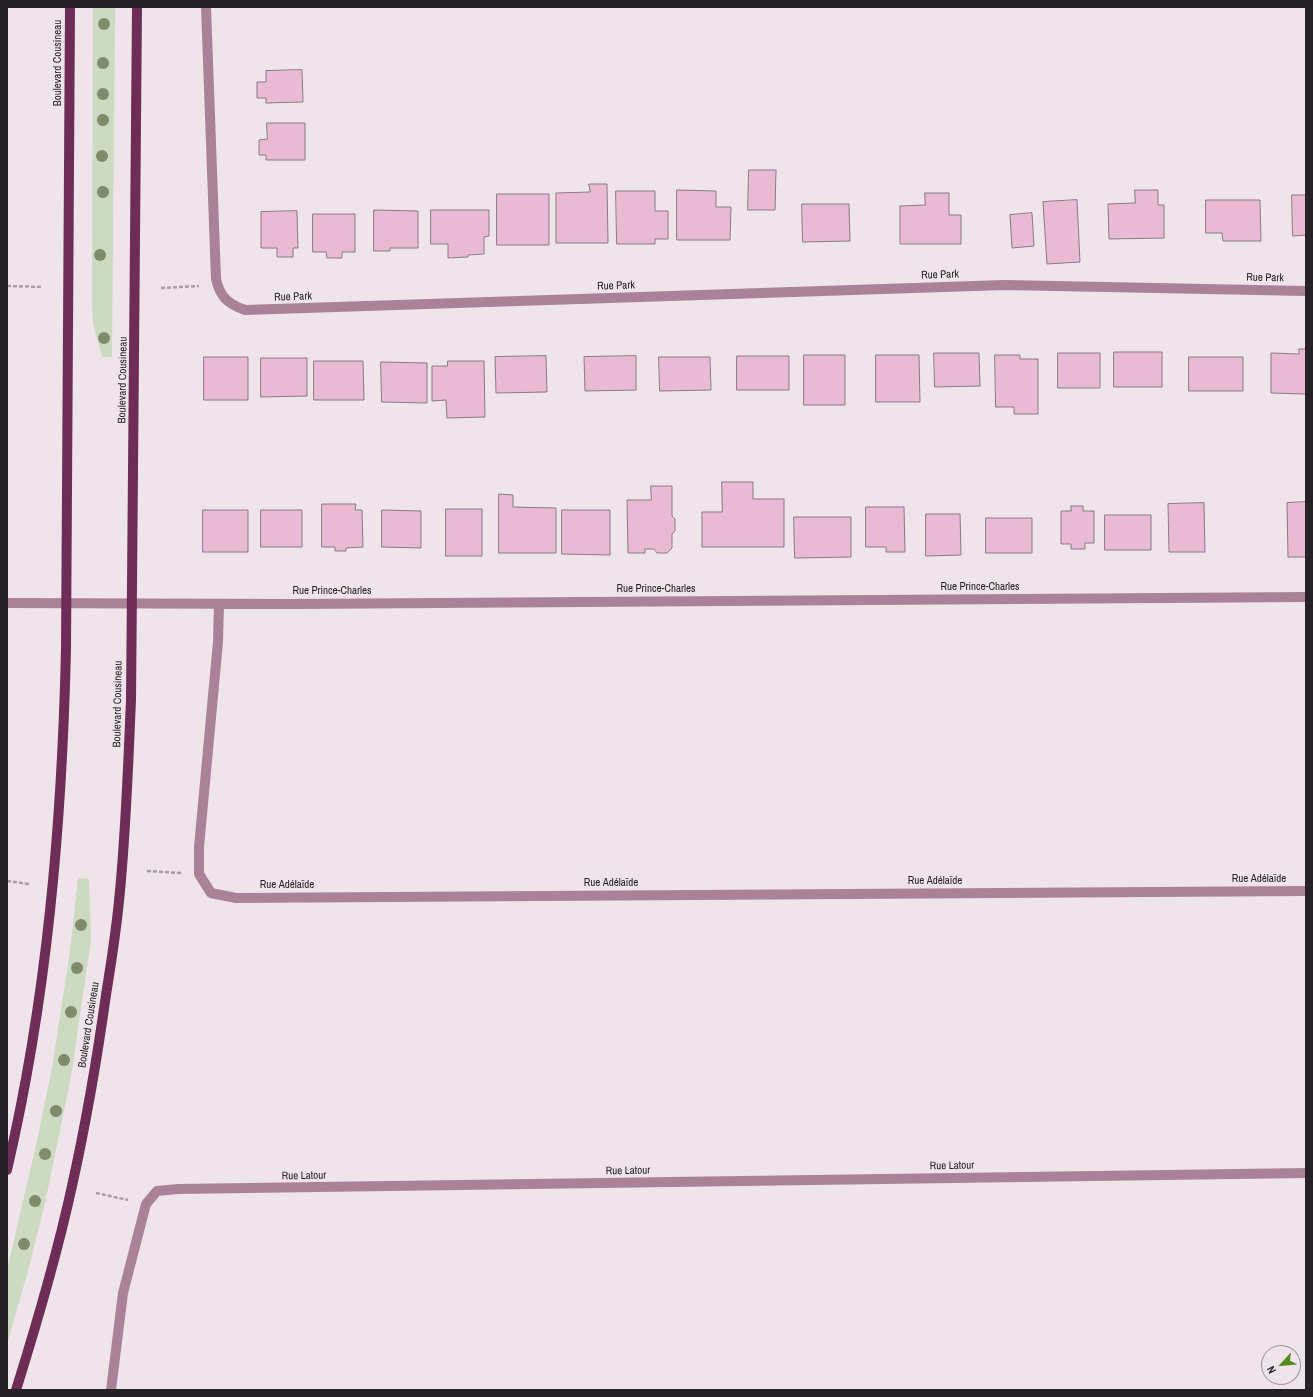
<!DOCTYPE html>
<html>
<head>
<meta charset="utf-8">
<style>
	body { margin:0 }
	#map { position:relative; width:1313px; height:1397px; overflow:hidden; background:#f0e4eb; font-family:"Archivo Narrow",sans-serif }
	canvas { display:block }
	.frame { position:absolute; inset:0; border:8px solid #262124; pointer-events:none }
	.north { position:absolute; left:1261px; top:1345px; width:40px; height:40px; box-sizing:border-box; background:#f0e4eb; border:1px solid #9f969b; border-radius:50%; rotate:243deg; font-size:11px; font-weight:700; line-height:16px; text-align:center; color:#262124 }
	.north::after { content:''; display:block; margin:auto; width:14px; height:18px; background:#568920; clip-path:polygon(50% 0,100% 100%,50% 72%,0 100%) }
</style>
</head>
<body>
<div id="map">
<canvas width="1313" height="1397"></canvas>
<div class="frame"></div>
<div class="north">N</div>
</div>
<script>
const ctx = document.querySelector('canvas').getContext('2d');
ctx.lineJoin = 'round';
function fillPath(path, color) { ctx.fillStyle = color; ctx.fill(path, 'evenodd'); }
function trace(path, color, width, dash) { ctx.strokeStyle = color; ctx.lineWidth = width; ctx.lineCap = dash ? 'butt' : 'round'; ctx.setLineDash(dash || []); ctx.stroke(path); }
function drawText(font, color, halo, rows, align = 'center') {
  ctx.font = font + ' "Archivo Narrow",sans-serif'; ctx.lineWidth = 3; ctx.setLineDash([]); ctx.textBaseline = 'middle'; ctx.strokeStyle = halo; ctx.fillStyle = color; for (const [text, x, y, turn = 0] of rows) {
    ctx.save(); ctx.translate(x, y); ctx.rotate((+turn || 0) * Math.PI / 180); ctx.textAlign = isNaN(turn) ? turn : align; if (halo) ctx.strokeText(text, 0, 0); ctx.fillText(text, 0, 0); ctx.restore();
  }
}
fillPath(new Path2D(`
	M 93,7 L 115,7 L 112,357 L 102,357 L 93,324 L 92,299 Z
	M 78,878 L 89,879 L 91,939 L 71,1077 L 45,1203 L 28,1271 L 7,1344 L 7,1270 L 36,1145 L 52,1068 L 70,951 Z`), '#cbdac0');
const building = new Path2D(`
	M 302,70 L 303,102 L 266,103 L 266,98 L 257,98 L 257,82 L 266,82 L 266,71 Z
	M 267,123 L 305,123 L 305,160 L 266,160 L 266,155 L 259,155 L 259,140 L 267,139 Z
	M 749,170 L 776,170 L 775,210 L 748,210 Z
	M 589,184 L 607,184 L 608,243 L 556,243 L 556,193 L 590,192 Z
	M 677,190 L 716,191 L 716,207 L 731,207 L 730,240 L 677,240 Z
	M 1135,190 L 1158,190 L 1158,205 L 1164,205 L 1164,238 L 1109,239 L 1108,204 L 1135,203 Z
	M 616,191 L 655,191 L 655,211 L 668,211 L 668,239 L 655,239 L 655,244 L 617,244 Z
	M 925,193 L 949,193 L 949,215 L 961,215 L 961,244 L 900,244 L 900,206 L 925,205 Z
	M 497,194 L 549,194 L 549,245 L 497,245 Z
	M 1292,195 L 1306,195 L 1306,235 L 1293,236 Z
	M 1077,200 L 1080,262 L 1047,264 L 1043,202 Z
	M 1206,200 L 1260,200 L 1261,241 L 1223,241 L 1222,233 L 1206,233 Z
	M 802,204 L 849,204 L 850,241 L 803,242 Z
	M 374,210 L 418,211 L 418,248 L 390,248 L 390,251 L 374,251 Z
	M 431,210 L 489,210 L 489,236 L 484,237 L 484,254 L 468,255 L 468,257 L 448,258 L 448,244 L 431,244 Z
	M 297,211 L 298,248 L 293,248 L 293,257 L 277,257 L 277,248 L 261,248 L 261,212 Z
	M 1032,213 L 1034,246 L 1012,248 L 1010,215 Z
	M 313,214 L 355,214 L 355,252 L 342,252 L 342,258 L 327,258 L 326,252 L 313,252 Z
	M 1299,349 L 1306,349 L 1306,394 L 1271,393 L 1271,353 L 1299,354 Z
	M 1114,352 L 1162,352 L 1162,387 L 1114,387 Z
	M 934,353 L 979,353 L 980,386 L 935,387 Z
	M 1058,353 L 1100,353 L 1100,388 L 1058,388 Z
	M 804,355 L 845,355 L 845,405 L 804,405 Z
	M 876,355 L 919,355 L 920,402 L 876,402 Z
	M 995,355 L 1020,355 L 1020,359 L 1038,359 L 1038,414 L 1014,414 L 1014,407 L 996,407 Z
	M 546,356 L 547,392 L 496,393 L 495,357 Z
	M 636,356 L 636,390 L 585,391 L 584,357 Z
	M 737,356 L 789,356 L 789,390 L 737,390 Z
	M 204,357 L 248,357 L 248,400 L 204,400 Z
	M 659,357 L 710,357 L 711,390 L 660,391 Z
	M 1189,357 L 1243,357 L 1243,391 L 1189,391 Z
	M 261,358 L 307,358 L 307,396 L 261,397 Z
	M 314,361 L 363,361 L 364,400 L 314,400 Z
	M 448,361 L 484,361 L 485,417 L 447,418 L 446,400 L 432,401 L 432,366 L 447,366 Z
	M 381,362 L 427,363 L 427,403 L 382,402 Z
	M 722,482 L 753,482 L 753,499 L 784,499 L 784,547 L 702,547 L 702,512 L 722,512 Z
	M 651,486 L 672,486 L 672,516 L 675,519 L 675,531 L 672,534 L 672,548 L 667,553 L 657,553 L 654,549 L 645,549 L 645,553 L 628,553 L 627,500 L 651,500 Z
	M 499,494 L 513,495 L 513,507 L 556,508 L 556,553 L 499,553 Z
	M 1306,502 L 1306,557 L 1288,557 L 1287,503 Z
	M 1204,503 L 1205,552 L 1169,552 L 1168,504 Z
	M 322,504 L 356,504 L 355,510 L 362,510 L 363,547 L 346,548 L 346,551 L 335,551 L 335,547 L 322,547 Z
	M 1071,506 L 1083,506 L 1083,511 L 1094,511 L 1094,543 L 1085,543 L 1085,549 L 1071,549 L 1071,544 L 1061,544 L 1061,511 L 1071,511 Z
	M 866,507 L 904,507 L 905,552 L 886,552 L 886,547 L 866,547 Z
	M 446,509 L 482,509 L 482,556 L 446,556 Z
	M 203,510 L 248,510 L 248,552 L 203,552 Z
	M 261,510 L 302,510 L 302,547 L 261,547 Z
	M 382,510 L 421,511 L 421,548 L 382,547 Z
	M 562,510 L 610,510 L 610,555 L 562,554 Z
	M 926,514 L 960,514 L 961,555 L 926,556 Z
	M 1105,515 L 1151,515 L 1151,550 L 1105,550 Z
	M 794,517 L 851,517 L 851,557 L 795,558 Z
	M 986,518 L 1032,518 L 1032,553 L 986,553 Z`);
fillPath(building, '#eabad5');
trace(building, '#857b80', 1);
trace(new Path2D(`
	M 7,286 L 43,287
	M 161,288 L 199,286
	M 147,871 L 181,873
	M 7,881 L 29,884
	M 96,1193 L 128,1200`), '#a79da3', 2.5, [4, 2]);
trace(new Path2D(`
	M 206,7 L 216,279 C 220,297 228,304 245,310 L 1005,285 L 1306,291
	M 7,603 L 295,604 L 1306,597
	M 219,604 L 218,642 L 199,847 L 199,874 L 211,893 L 236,898 L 1306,891
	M 111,1390 L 123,1293 L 146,1204 L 157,1191 L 178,1189 L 1306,1173`), '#a98298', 10);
trace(new Path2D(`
	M 7,1170 C 47,999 62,824 66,649 L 70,7
	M 16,1390 C 37,1323 57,1255 72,1186 C 86,1123 97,1059 106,995 C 111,964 116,932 119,901 C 126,834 128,767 131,700 L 137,7`), '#6e2d56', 10);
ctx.fillStyle = '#808b6b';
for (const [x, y] of [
	[104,24],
	[103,63],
	[103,94],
	[103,120],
	[102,156],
	[103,192],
	[100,255],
	[104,338],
	[81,925],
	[77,968],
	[71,1012],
	[64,1060],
	[56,1111],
	[45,1154],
	[35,1201],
	[24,1244]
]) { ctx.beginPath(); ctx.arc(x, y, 6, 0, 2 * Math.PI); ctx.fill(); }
drawText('11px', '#262124', '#f0e4eb', [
	["Boulevard Cousineau",58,63,-90],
	["Rue Park",940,275,-2],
	["Rue Park",1265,278,1],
	["Rue Park",616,286,-2],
	["Rue Park",293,297,-2],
	["Boulevard Cousineau",123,380,-89],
	["Rue Prince-Charles",980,587],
	["Rue Prince-Charles",656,589],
	["Rue Prince-Charles",332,591],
	["Boulevard Cousineau",118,704,-89],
	["Rue Adélaïde",1259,879],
	["Rue Adélaïde",935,881],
	["Rue Adélaïde",611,883],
	["Rue Adélaïde",287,885],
	["Boulevard Cousineau",89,1025,-81],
	["Rue Latour",952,1166,-1],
	["Rue Latour",628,1171,-1],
	["Rue Latour",304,1176,-1]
]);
</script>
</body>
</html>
